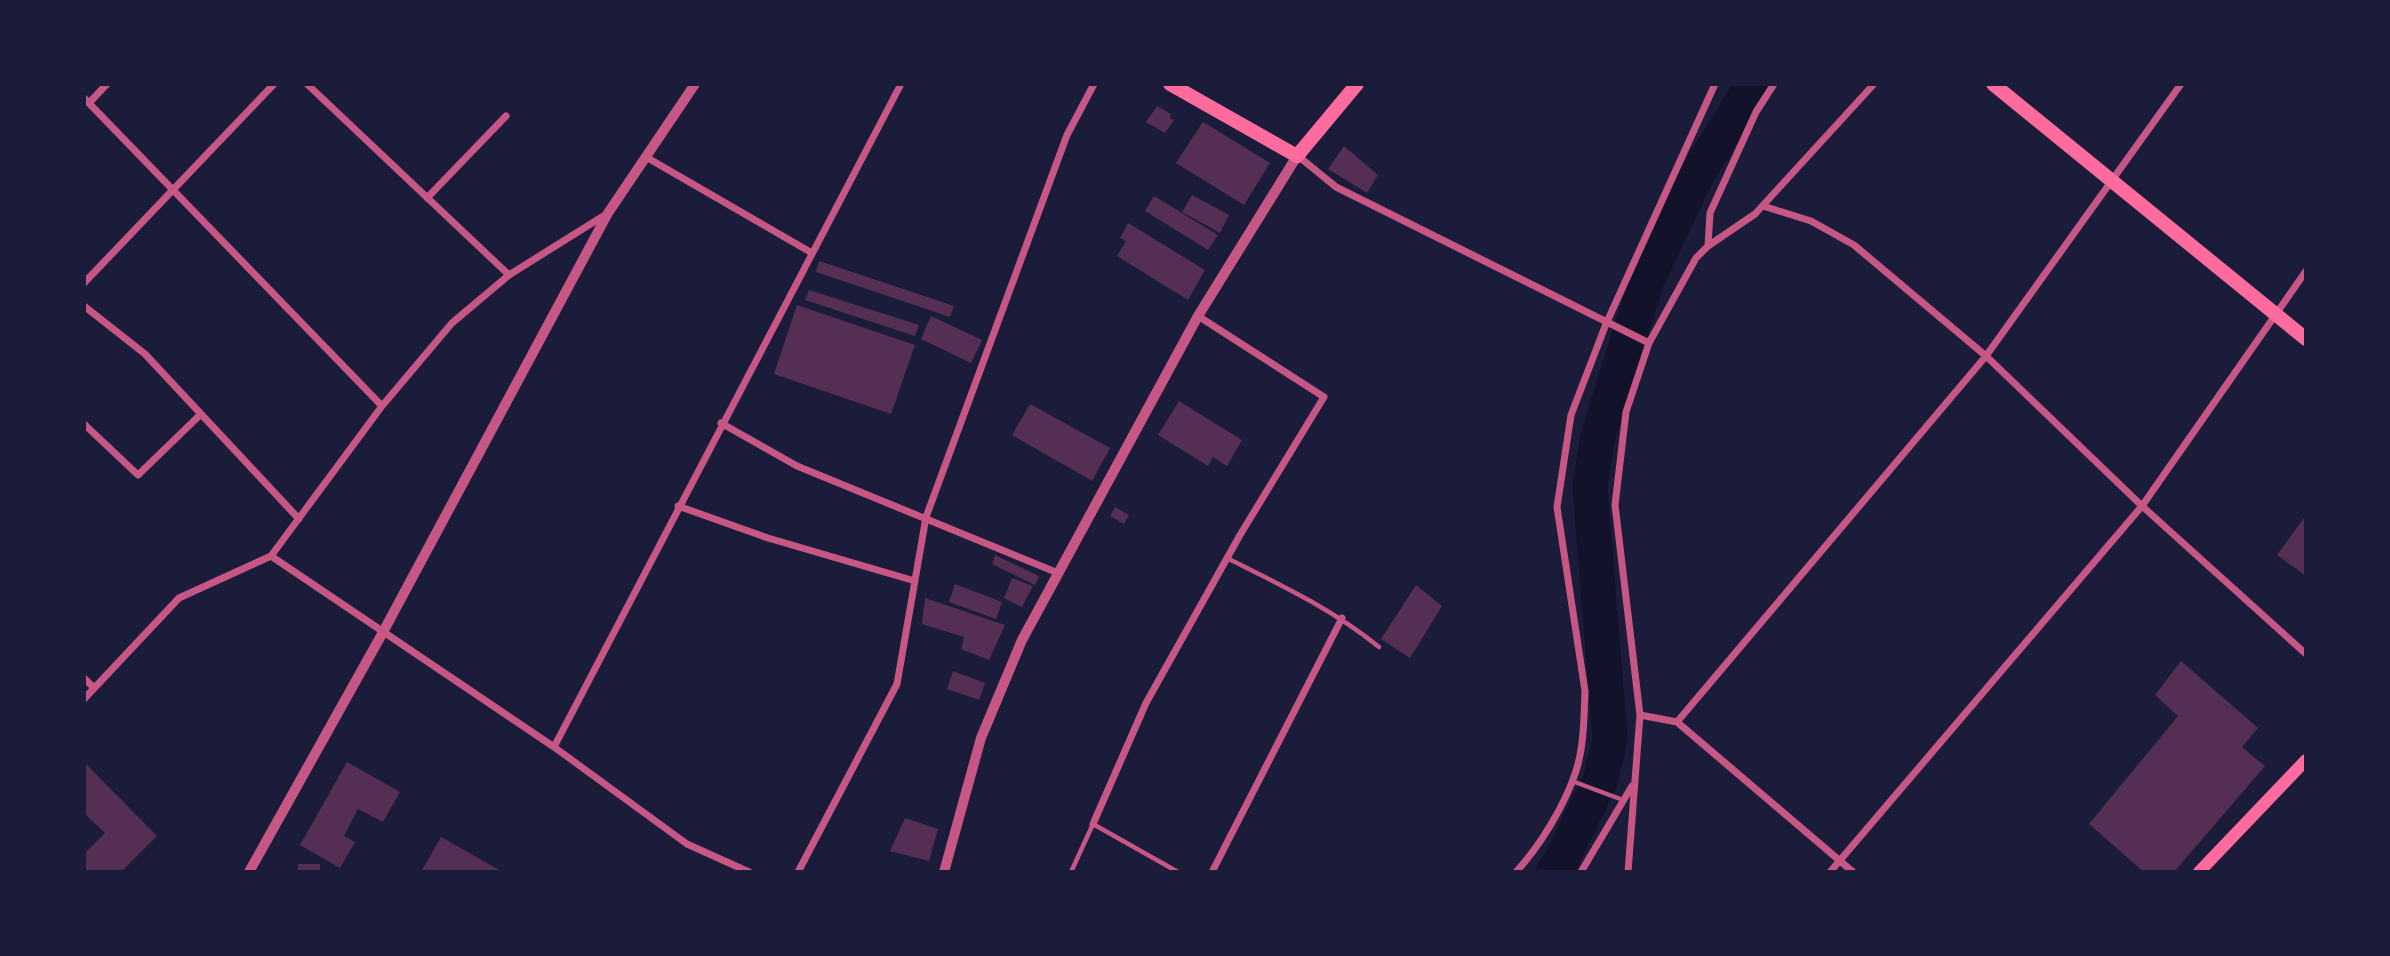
<!DOCTYPE html>
<html>
<head>
<meta charset="utf-8">
<style>
	body { margin:0 }
	#map { position:relative; width:2390px; height:956px; overflow:hidden; background:#1b1b3a; font-family:"Roboto Condensed",sans-serif }
	canvas { display:block }
	.frame { position:absolute; inset:0; border:86px solid #1b1b3a; pointer-events:none }
</style>
</head>
<body>
<div id="map">
<canvas width="2390" height="956"></canvas>
<div class="frame"></div>
</div>
<script>
const ctx = document.querySelector('canvas').getContext('2d');
ctx.lineJoin = 'round';
function trace(path, color, width, dash) { ctx.strokeStyle = color; ctx.lineWidth = width; ctx.lineCap = dash ? 'butt' : 'round'; ctx.setLineDash(dash || []); ctx.stroke(path); }
function fillPath(path, color) { ctx.fillStyle = color; ctx.fill(path, 'evenodd'); }
trace(new Path2D(`
	M 1553,872 L 1559,865 L 1600,781 L 1610,740 L 1590,487 L 1598,436 L 1647,280 L 1697,175 L 1753,84`), '#12122b', 35);
fillPath(new Path2D(`
	M 1157,106 L 1171,114 L 1170,118 L 1174,120 L 1165,133 L 1146,122 Z
	M 1203,122 L 1270,163 L 1244,205 L 1176,163 Z
	M 1344,146 L 1378,175 L 1367,193 L 1328,169 Z
	M 1192,195 L 1229,215 L 1220,233 L 1182,212 Z
	M 1154,196 L 1218,235 L 1208,250 L 1145,211 Z
	M 1128,223 L 1205,270 L 1188,300 L 1117,256 L 1126,241 L 1120,238 Z
	M 819,261 L 954,306 L 950,317 L 816,272 Z
	M 809,290 L 919,325 L 915,336 L 805,300 Z
	M 797,305 L 915,345 L 891,414 L 774,374 Z
	M 931,316 L 982,340 L 971,363 L 921,339 Z
	M 1179,401 L 1242,440 L 1227,466 L 1213,457 L 1208,466 L 1158,435 Z
	M 1030,404 L 1110,448 L 1092,481 L 1012,435 Z
	M 1115,507 L 1129,515 L 1124,524 L 1110,516 Z
	M 2304,518 L 2306,520 L 2306,576 L 2277,555 Z
	M 995,555 L 1039,576 L 1035,585 L 992,564 Z
	M 1012,578 L 1033,586 L 1022,607 L 1004,598 Z
	M 955,584 L 1002,602 L 996,619 L 949,602 Z
	M 1416,585 L 1442,606 L 1410,658 L 1381,639 Z
	M 925,598 L 1005,625 L 989,660 L 961,649 L 964,637 L 922,624 Z
	M 2181,661 L 2258,728 L 2242,747 L 2265,766 L 2174,872 L 2144,872 L 2089,824 L 2178,716 L 2155,695 Z
	M 953,671 L 985,683 L 979,700 L 947,689 Z
	M 84,762 L 157,836 L 121,872 L 84,872 L 84,854 L 105,833 L 84,813 Z
	M 347,762 L 400,792 L 383,822 L 358,809 L 344,836 L 355,842 L 340,868 L 300,845 Z
	M 905,818 L 938,829 L 929,861 L 890,851 Z
	M 441,837 L 503,872 L 421,872 Z
	M 298,864 L 320,864 L 320,872 L 298,872 Z`), '#542f53');
trace(new Path2D(`
	M 1227,558 C 1281,585 1332,609 1379,647
	M 1572,781 L 1623,800
	M 1071,872 L 1093,824 L 1178,872`), '#c65784', 4.5);
trace(new Path2D(`
	M 307,84 L 509,275
	M 84,98 L 382,406
	M 89,103 L 107,84
	M 1298,156 L 1336,187 L 1649,343
	M 646,157 L 812,253
	M 427,198 L 506,116
	M 1763,206 L 1811,221 L 1854,245 L 1986,356 L 2142,506 L 2306,654
	M 1708,246 L 1710,213 L 1756,112 L 1774,84
	M 84,283 L 274,84
	M 84,306 L 145,354 L 299,519
	M 721,423 L 797,466 L 1058,573
	M 84,424 L 138,475 L 201,414
	M 678,506 L 768,538 L 915,581
	M 271,556 L 554,747 L 687,844 L 749,872
	M 84,678 L 94,688
	M 84,699 L 179,598 L 271,556 L 382,406 L 452,323 L 509,275 L 605,215
	M 1640,715 L 1677,722 L 1853,872
	M 1677,722 L 1986,356 L 2181,84
	M 554,747 L 901,84
	M 1093,824 L 1146,703 L 1240,535 L 1324,397 L 1198,316
	M 798,872 L 897,684 L 926,517 L 1067,135 L 1094,84
	M 1212,872 L 1342,618
	M 1516,872 C 1540,846 1565,805 1576,771 C 1584,747 1584,716 1585,691 L 1557,507 L 1571,415 L 1606,324 L 1715,84
	M 1581,872 L 1632,786
	M 1628,872 L 1640,715 L 1615,505 L 1626,412 L 1649,343 L 1696,258 L 1708,246 L 1755,214 L 1874,84
	M 1830,872 L 2142,506 L 2306,271`), '#c65784', 7);
trace(new Path2D(`
	M 249,872 L 382,634 L 608,213 L 695,84
	M 944,872 L 981,738 L 1022,640 L 1198,316 L 1297,156`), '#c65784', 10);
trace(new Path2D(`
	M 2199,872 L 2306,760`), '#ff6b9d', 12);
trace(new Path2D(`
	M 1170,84 L 1297,156 L 1357,84
	M 1993,84 L 2306,339`), '#ff6b9d', 14);
</script>
</body>
</html>
